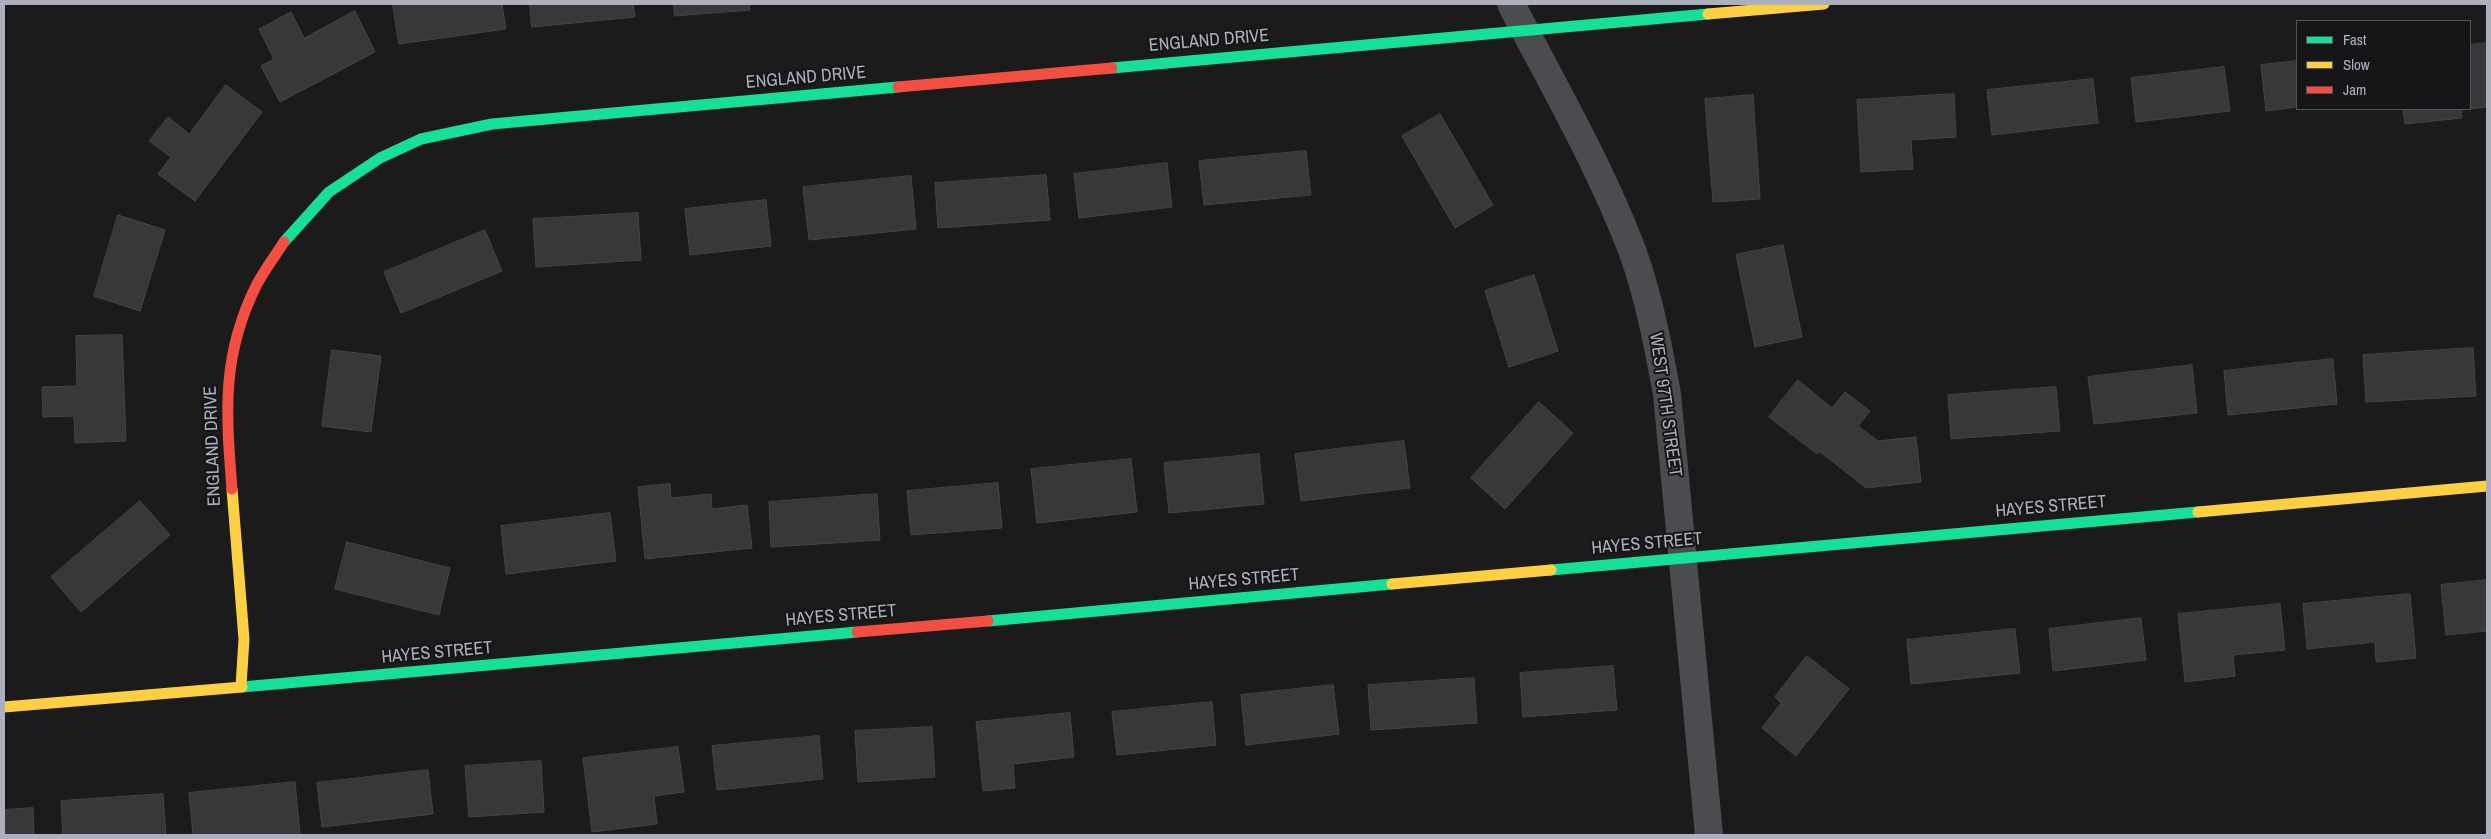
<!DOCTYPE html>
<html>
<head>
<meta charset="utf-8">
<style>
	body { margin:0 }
	#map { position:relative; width:2491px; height:839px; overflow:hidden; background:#1b1b1c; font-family:"Archivo Narrow",sans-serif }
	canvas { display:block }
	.frame { position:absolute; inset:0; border:5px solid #acafbd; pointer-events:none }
	.legend { position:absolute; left:2296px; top:20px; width:175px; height:90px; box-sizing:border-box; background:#161518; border:1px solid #52535a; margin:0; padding:6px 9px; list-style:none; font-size:15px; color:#acafbd }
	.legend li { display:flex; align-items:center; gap:10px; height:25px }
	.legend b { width:25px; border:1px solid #52535a }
</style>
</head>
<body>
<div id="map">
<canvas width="2491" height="839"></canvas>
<div class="frame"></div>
<ul class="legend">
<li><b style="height:6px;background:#16e098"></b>Fast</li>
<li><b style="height:6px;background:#ffcf43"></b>Slow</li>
<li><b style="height:6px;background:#f24e42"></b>Jam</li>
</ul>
</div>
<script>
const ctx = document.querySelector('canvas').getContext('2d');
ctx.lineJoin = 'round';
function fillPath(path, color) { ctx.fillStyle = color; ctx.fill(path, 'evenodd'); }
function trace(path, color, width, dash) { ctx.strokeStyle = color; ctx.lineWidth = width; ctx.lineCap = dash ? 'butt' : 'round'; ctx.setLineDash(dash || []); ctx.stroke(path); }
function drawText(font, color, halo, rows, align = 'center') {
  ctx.font = font + ' "Archivo Narrow",sans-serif'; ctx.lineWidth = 4; ctx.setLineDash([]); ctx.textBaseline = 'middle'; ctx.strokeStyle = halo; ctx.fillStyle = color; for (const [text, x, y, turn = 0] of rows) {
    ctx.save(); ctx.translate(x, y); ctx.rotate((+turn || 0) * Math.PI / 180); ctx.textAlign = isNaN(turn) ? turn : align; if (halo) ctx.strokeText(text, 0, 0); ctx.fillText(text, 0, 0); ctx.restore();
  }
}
const building = new Path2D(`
	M 393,4 L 502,4 L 506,29 L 399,44 Z
	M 530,4 L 633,4 L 635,17 L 532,27 Z
	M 674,4 L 749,4 L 750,10 L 675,16 Z
	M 355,11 L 375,52 L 280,102 L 261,66 L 274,59 L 259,29 L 291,12 L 304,38 Z
	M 2487,43 L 2487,107 L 2461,110 L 2462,118 L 2405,124 L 2403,109 L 2470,109 L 2470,45 Z
	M 2297,61 L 2297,107 L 2266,111 L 2261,65 Z
	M 2224,67 L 2230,111 L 2136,122 L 2131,78 Z
	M 2093,79 L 2098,123 L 1992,135 L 1987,90 Z
	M 226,85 L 262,112 L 195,201 L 158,174 L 171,157 L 149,141 L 168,117 L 189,134 Z
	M 1954,94 L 1956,137 L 1911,140 L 1913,169 L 1861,172 L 1857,100 Z
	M 1753,95 L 1760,199 L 1713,202 L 1705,99 Z
	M 1440,114 L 1493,205 L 1455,228 L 1402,136 Z
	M 1306,151 L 1311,195 L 1204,205 L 1199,161 Z
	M 1167,163 L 1172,207 L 1079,218 L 1074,174 Z
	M 1046,175 L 1050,220 L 938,228 L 935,183 Z
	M 911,176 L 916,229 L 809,240 L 803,187 Z
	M 766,200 L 771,246 L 690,255 L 685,209 Z
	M 638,213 L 641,260 L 536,267 L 533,219 Z
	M 118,215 L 165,230 L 140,311 L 94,296 Z
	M 485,230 L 502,271 L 401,313 L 384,272 Z
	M 1783,245 L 1802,337 L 1755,347 L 1736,255 Z
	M 1534,275 L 1558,351 L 1509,367 L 1485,291 Z
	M 122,335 L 126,441 L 75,443 L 74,416 L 43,417 L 42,387 L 77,386 L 76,336 Z
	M 2473,348 L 2476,396 L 2366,402 L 2363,355 Z
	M 332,350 L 381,356 L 371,432 L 322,426 Z
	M 2333,359 L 2337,404 L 2228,415 L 2224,371 Z
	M 2192,365 L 2197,413 L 2094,424 L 2088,377 Z
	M 1798,380 L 1832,408 L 1845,392 L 1870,411 L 1858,426 L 1878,441 L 1916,437 L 1921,482 L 1866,488 L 1819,451 L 1817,454 L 1769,417 Z
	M 2056,387 L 2060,431 L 1951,439 L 1948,395 Z
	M 1539,402 L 1573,433 L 1505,509 L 1471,478 Z
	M 1404,441 L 1410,488 L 1301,501 L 1295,454 Z
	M 1259,454 L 1264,504 L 1169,513 L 1164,463 Z
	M 1131,459 L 1137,512 L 1037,523 L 1031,469 Z
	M 998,483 L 1002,528 L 911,535 L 907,491 Z
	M 670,484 L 671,498 L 711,494 L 712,509 L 747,505 L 752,548 L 645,559 L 638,487 Z
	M 877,494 L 880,540 L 771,547 L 769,502 Z
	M 140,501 L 170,535 L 81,612 L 51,577 Z
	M 610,513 L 616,561 L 506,574 L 501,526 Z
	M 347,542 L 450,568 L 439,615 L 335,589 Z
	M 2487,580 L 2487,631 L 2446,635 L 2441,585 Z
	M 2410,594 L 2416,658 L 2376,662 L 2375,642 L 2307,649 L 2303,604 Z
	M 2280,604 L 2285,650 L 2233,655 L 2235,676 L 2185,682 L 2178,614 Z
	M 2141,618 L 2146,660 L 2053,671 L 2049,629 Z
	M 2015,629 L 2020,673 L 1911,684 L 1907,640 Z
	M 1807,656 L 1849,689 L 1796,756 L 1762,728 L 1781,703 L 1775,697 Z
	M 1613,666 L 1617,710 L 1523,717 L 1520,673 Z
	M 1474,678 L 1477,723 L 1371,730 L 1368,685 Z
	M 1333,685 L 1339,734 L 1246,745 L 1241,695 Z
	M 1212,702 L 1216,745 L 1117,755 L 1112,712 Z
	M 1070,713 L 1074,757 L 1013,764 L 1015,788 L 983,791 L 976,722 Z
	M 932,727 L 935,777 L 858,782 L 855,731 Z
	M 819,736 L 823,779 L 717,790 L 712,746 Z
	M 678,747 L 684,792 L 654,796 L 657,824 L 592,832 L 583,758 Z
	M 541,761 L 544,812 L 469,817 L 465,766 Z
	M 428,770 L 433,814 L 322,827 L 317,783 Z
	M 295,782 L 300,835 L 193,835 L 189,793 Z
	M 163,794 L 166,835 L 63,835 L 61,801 Z
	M 33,808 L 34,835 L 4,835 L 4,810 Z`);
fillPath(building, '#38383a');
trace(building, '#444548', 1);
trace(new Path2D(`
	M 1511,4 C 1553,85 1599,164 1632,250 C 1649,297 1658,345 1667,394 L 1709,835`), '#4b4c4f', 28);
trace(new Path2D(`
	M 1112,68 L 1708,14
	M 284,242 L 329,192 L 380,158 L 421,139 L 492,124 L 898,87
	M 1551,570 L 2198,512
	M 988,621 L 1392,584
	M 242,687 L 857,632`), '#16e098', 11);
trace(new Path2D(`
	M 1708,14 L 1824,4
	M 232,489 L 244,639 L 241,686
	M 2198,512 L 2487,486
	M 1392,584 L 1551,570
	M 4,707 L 242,687`), '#ffcf43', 11);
trace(new Path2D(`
	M 898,87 L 1112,68
	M 232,489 C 226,413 221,355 257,284 C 265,269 275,256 284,242
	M 857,632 L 988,621`), '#f24e42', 11);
drawText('18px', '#acafbd', '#161518', [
	["ENGLAND DRIVE",1209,41,-5],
	["ENGLAND DRIVE",806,78,-5],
	["WEST 97TH STREET",1665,405,82],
	["ENGLAND DRIVE",213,446,-92],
	["HAYES STREET",2051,507,-5],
	["HAYES STREET",1647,544,-5],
	["HAYES STREET",1244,580,-5],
	["HAYES STREET",841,616,-5],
	["HAYES STREET",437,653,-5]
]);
</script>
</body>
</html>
